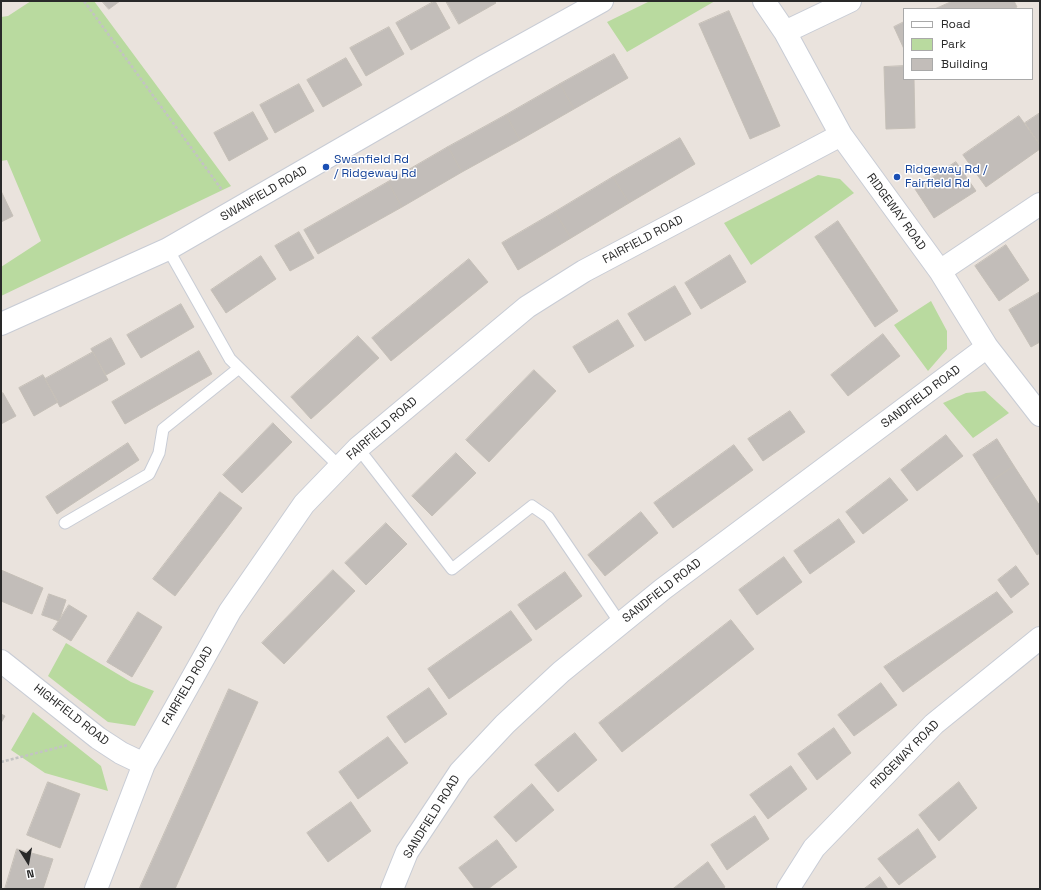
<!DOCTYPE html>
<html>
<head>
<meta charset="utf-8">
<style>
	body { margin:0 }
	#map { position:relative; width:1041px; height:890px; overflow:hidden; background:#eae3dd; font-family:"Space Grotesk",sans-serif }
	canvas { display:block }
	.frame { position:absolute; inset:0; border:2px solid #292929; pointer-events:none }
	.legend { position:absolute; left:903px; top:8px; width:130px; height:72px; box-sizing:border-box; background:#fff; border:1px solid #a9a9a9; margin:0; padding:5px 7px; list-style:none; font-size:12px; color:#292929 }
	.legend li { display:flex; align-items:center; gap:8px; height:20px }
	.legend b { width:20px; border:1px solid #a9a9a9 }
	.north { position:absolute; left:8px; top:842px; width:40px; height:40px; -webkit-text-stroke:3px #fff; paint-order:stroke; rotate:169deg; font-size:11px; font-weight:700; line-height:16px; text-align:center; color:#292929 }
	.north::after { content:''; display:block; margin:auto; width:14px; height:18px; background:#292929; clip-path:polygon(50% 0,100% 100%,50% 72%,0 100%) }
</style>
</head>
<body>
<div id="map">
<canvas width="1041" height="890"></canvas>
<div class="frame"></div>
<ul class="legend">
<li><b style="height:5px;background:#fff"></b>Road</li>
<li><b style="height:11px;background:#b9da9f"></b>Park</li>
<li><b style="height:11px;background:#c2bdb9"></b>Building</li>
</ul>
<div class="north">N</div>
</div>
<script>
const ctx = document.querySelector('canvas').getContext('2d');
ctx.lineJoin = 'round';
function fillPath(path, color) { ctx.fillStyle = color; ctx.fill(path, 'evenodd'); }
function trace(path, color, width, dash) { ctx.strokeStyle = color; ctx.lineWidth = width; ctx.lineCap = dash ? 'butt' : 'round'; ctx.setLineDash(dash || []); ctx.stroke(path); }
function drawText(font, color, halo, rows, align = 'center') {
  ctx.font = font + ' "Space Grotesk",sans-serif'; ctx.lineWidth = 3; ctx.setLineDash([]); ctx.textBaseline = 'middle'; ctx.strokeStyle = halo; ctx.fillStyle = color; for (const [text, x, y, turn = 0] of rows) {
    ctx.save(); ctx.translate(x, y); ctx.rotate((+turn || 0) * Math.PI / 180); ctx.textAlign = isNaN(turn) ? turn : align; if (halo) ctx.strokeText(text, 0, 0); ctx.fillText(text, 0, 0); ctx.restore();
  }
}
fillPath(new Path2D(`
	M 31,1 L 94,1 L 231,186 L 1,296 L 1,267 L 41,241 L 7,160 L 1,161 L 1,17 L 8,16 Z
	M 650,1 L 715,1 L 627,52 L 607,22 Z
	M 818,175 L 840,179 L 854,193 L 751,265 L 724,223 Z
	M 931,301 L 947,331 L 947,349 L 928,371 L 894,325 Z
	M 985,391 L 1009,413 L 973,438 L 943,403 L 966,393 Z
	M 66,643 L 131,682 L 154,691 L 135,726 L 108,722 L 71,694 L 48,676 Z
	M 33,712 L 101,766 L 108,791 L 45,773 L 11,750 Z`), '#b9da9f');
const building = new Path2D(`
	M 102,1 L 120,1 L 109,9 Z
	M 435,1 L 450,28 L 411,50 L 396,23 Z
	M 446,1 L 494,1 L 496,3 L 459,24 Z
	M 953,1 L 1014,1 L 1017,7 L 1013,9 L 935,9 Z
	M 729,11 L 780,126 L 750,139 L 699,24 Z
	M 904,22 L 904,49 L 894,27 Z
	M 389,27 L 404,54 L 366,76 L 350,48 Z
	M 614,54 L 628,78 L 574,109 L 560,84 Z
	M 346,58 L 362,85 L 323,107 L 307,80 Z
	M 904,66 L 904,79 L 914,79 L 915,128 L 886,129 L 884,67 Z
	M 299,84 L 314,111 L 275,133 L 260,105 Z
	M 560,84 L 574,109 L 520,140 L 506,115 Z
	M 253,112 L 268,139 L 229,161 L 214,133 Z
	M 1040,113 L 1040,145 L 1025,123 Z
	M 506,115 L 520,140 L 462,172 L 448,147 Z
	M 1019,116 L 1040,145 L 1040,149 L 986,187 L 963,155 Z
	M 680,138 L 695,164 L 629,203 L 613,177 Z
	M 448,147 L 462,172 L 402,207 L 388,182 Z
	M 956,162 L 976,191 L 934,218 L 915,189 Z
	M 613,177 L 629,203 L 571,238 L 555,212 Z
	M 388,182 L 402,207 L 318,254 L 304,230 Z
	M 1,191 L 13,216 L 1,222 Z
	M 555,212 L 571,238 L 518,270 L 502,243 Z
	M 838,221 L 898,311 L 875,327 L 815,237 Z
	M 299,232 L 314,258 L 290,271 L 275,246 Z
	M 1006,245 L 1029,280 L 999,301 L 975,266 Z
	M 730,255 L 746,282 L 701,309 L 685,283 Z
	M 261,256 L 276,279 L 226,313 L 211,290 Z
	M 469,259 L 488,282 L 391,361 L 372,338 Z
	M 675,286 L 691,314 L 645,341 L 628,314 Z
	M 1040,292 L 1040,342 L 1031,347 L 1009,310 Z
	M 181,304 L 194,327 L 141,358 L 127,335 Z
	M 618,320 L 634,346 L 589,373 L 573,347 Z
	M 883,334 L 900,356 L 848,396 L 831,375 Z
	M 358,336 L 379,358 L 311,419 L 291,397 Z
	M 111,338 L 125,364 L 106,375 L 91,349 Z
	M 199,351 L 212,374 L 125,424 L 112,402 Z
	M 93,352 L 108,380 L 60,407 L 45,379 Z
	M 534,370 L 556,391 L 489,462 L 466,440 Z
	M 43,375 L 58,402 L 34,416 L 19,388 Z
	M 3,393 L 16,416 L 1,424 L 1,394 Z
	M 790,411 L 805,432 L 763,461 L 748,439 Z
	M 273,423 L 292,442 L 242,493 L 223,475 Z
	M 946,435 L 963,456 L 917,491 L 901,470 Z
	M 997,439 L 1014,466 L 990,482 L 973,455 Z
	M 128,443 L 139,460 L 57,514 L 46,497 Z
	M 734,445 L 753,470 L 673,528 L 654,503 Z
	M 456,453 L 476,473 L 432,516 L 412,496 Z
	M 1014,466 L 1040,506 L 1040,553 L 1037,555 L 990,482 Z
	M 890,478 L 908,500 L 863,534 L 846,512 Z
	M 220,492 L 242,508 L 175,596 L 153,579 Z
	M 641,512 L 658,533 L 605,576 L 588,555 Z
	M 839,519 L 855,542 L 810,574 L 794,551 Z
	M 386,523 L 407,544 L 366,585 L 345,563 Z
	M 784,557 L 802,582 L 757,615 L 739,590 Z
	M 1016,566 L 1029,584 L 1011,598 L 998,580 Z
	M 1,570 L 43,588 L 32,614 L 1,601 Z
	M 333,570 L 355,591 L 284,664 L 262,643 Z
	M 565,572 L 582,596 L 536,630 L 518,605 Z
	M 997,592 L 1013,612 L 903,692 L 884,667 Z
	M 49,594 L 66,600 L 59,621 L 42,615 Z
	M 69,605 L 87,616 L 71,641 L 53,630 Z
	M 511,611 L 532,640 L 449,699 L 428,669 Z
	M 138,612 L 162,627 L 132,677 L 107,662 Z
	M 731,620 L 754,649 L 622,752 L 599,723 Z
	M 881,683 L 897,705 L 854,736 L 838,715 Z
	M 429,688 L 447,714 L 405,743 L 387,717 Z
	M 229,689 L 258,702 L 175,889 L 142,889 L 140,888 Z
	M 1,714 L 5,716 L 1,723 Z
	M 834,728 L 851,753 L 817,780 L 798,754 Z
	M 575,733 L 597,760 L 558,792 L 535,765 Z
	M 388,737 L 408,763 L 358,799 L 339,772 Z
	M 791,766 L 807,789 L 768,819 L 750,795 Z
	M 48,782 L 80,794 L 60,848 L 27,835 Z
	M 959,782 L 977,808 L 939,841 L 919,815 Z
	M 532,784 L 554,810 L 516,842 L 494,817 Z
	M 351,802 L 371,831 L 328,862 L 307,833 Z
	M 755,816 L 769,839 L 727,870 L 711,845 Z
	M 918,829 L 936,857 L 899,885 L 878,859 Z
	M 497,840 L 517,867 L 488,889 L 475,889 L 459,868 Z
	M 17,849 L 53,859 L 43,889 L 5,889 Z
	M 708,862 L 725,887 L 722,889 L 673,889 Z
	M 880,877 L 888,889 L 864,889 Z`);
fillPath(building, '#c2bdb9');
trace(building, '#c5bfb7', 1);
const lane = new Path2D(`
	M 168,249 L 230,359 L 340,467
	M 358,448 L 452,569 L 532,506 L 548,517 L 620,623
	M 65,523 L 149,474 L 159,453 L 163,429 L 239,368`);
const street = new Path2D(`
	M 764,1 L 785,32 L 841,135 L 940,271 L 987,347 L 1040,415
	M 785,32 L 850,1
	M 940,271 L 1040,204
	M 1,324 L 168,249 L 483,67 L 602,1
	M 1,661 L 98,738 L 121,753 L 144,764
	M 96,889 L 144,764 L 230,611 L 304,504 L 358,448 L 527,307 L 584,271 L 841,135
	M 392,889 L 407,852 L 460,772 L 505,724 L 561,672 L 663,589 L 987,347
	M 788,889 L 814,848 L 934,724 L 1040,638`);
trace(lane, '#c8ccd5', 13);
trace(street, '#c8ccd5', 24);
trace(new Path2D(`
	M 84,1 L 222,190
	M 1,762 L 68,745`), '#c3c3c3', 2.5, [3, 2]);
trace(lane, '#fff', 11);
trace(street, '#fff', 22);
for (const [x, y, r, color] of [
	[326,167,4,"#1a4fb4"],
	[897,177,4,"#1a4fb4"]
]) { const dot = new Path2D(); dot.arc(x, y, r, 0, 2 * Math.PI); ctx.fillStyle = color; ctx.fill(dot); trace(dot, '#fff', 1.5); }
drawText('12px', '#164399', '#fff', [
	["Swanfield Rd",334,160],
	["/ Ridgeway Rd",334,174],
	["Ridgeway Rd /",905,170],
	["Fairfield Rd",905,184]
], 'left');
drawText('12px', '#292929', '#fff', [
	["SWANFIELD ROAD",264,194,-30],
	["RIDGEWAY ROAD",896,212,54],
	["FAIRFIELD ROAD",643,240,-28],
	["SANDFIELD ROAD",921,397,-37],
	["FAIRFIELD ROAD",382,429,-41],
	["SANDFIELD ROAD",662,591,-38],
	["FAIRFIELD ROAD",188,686,-60],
	["HIGHFIELD ROAD",71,715,38],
	["RIDGEWAY ROAD",905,755,-45],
	["SANDFIELD ROAD",432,817,-58]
]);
</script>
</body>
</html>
